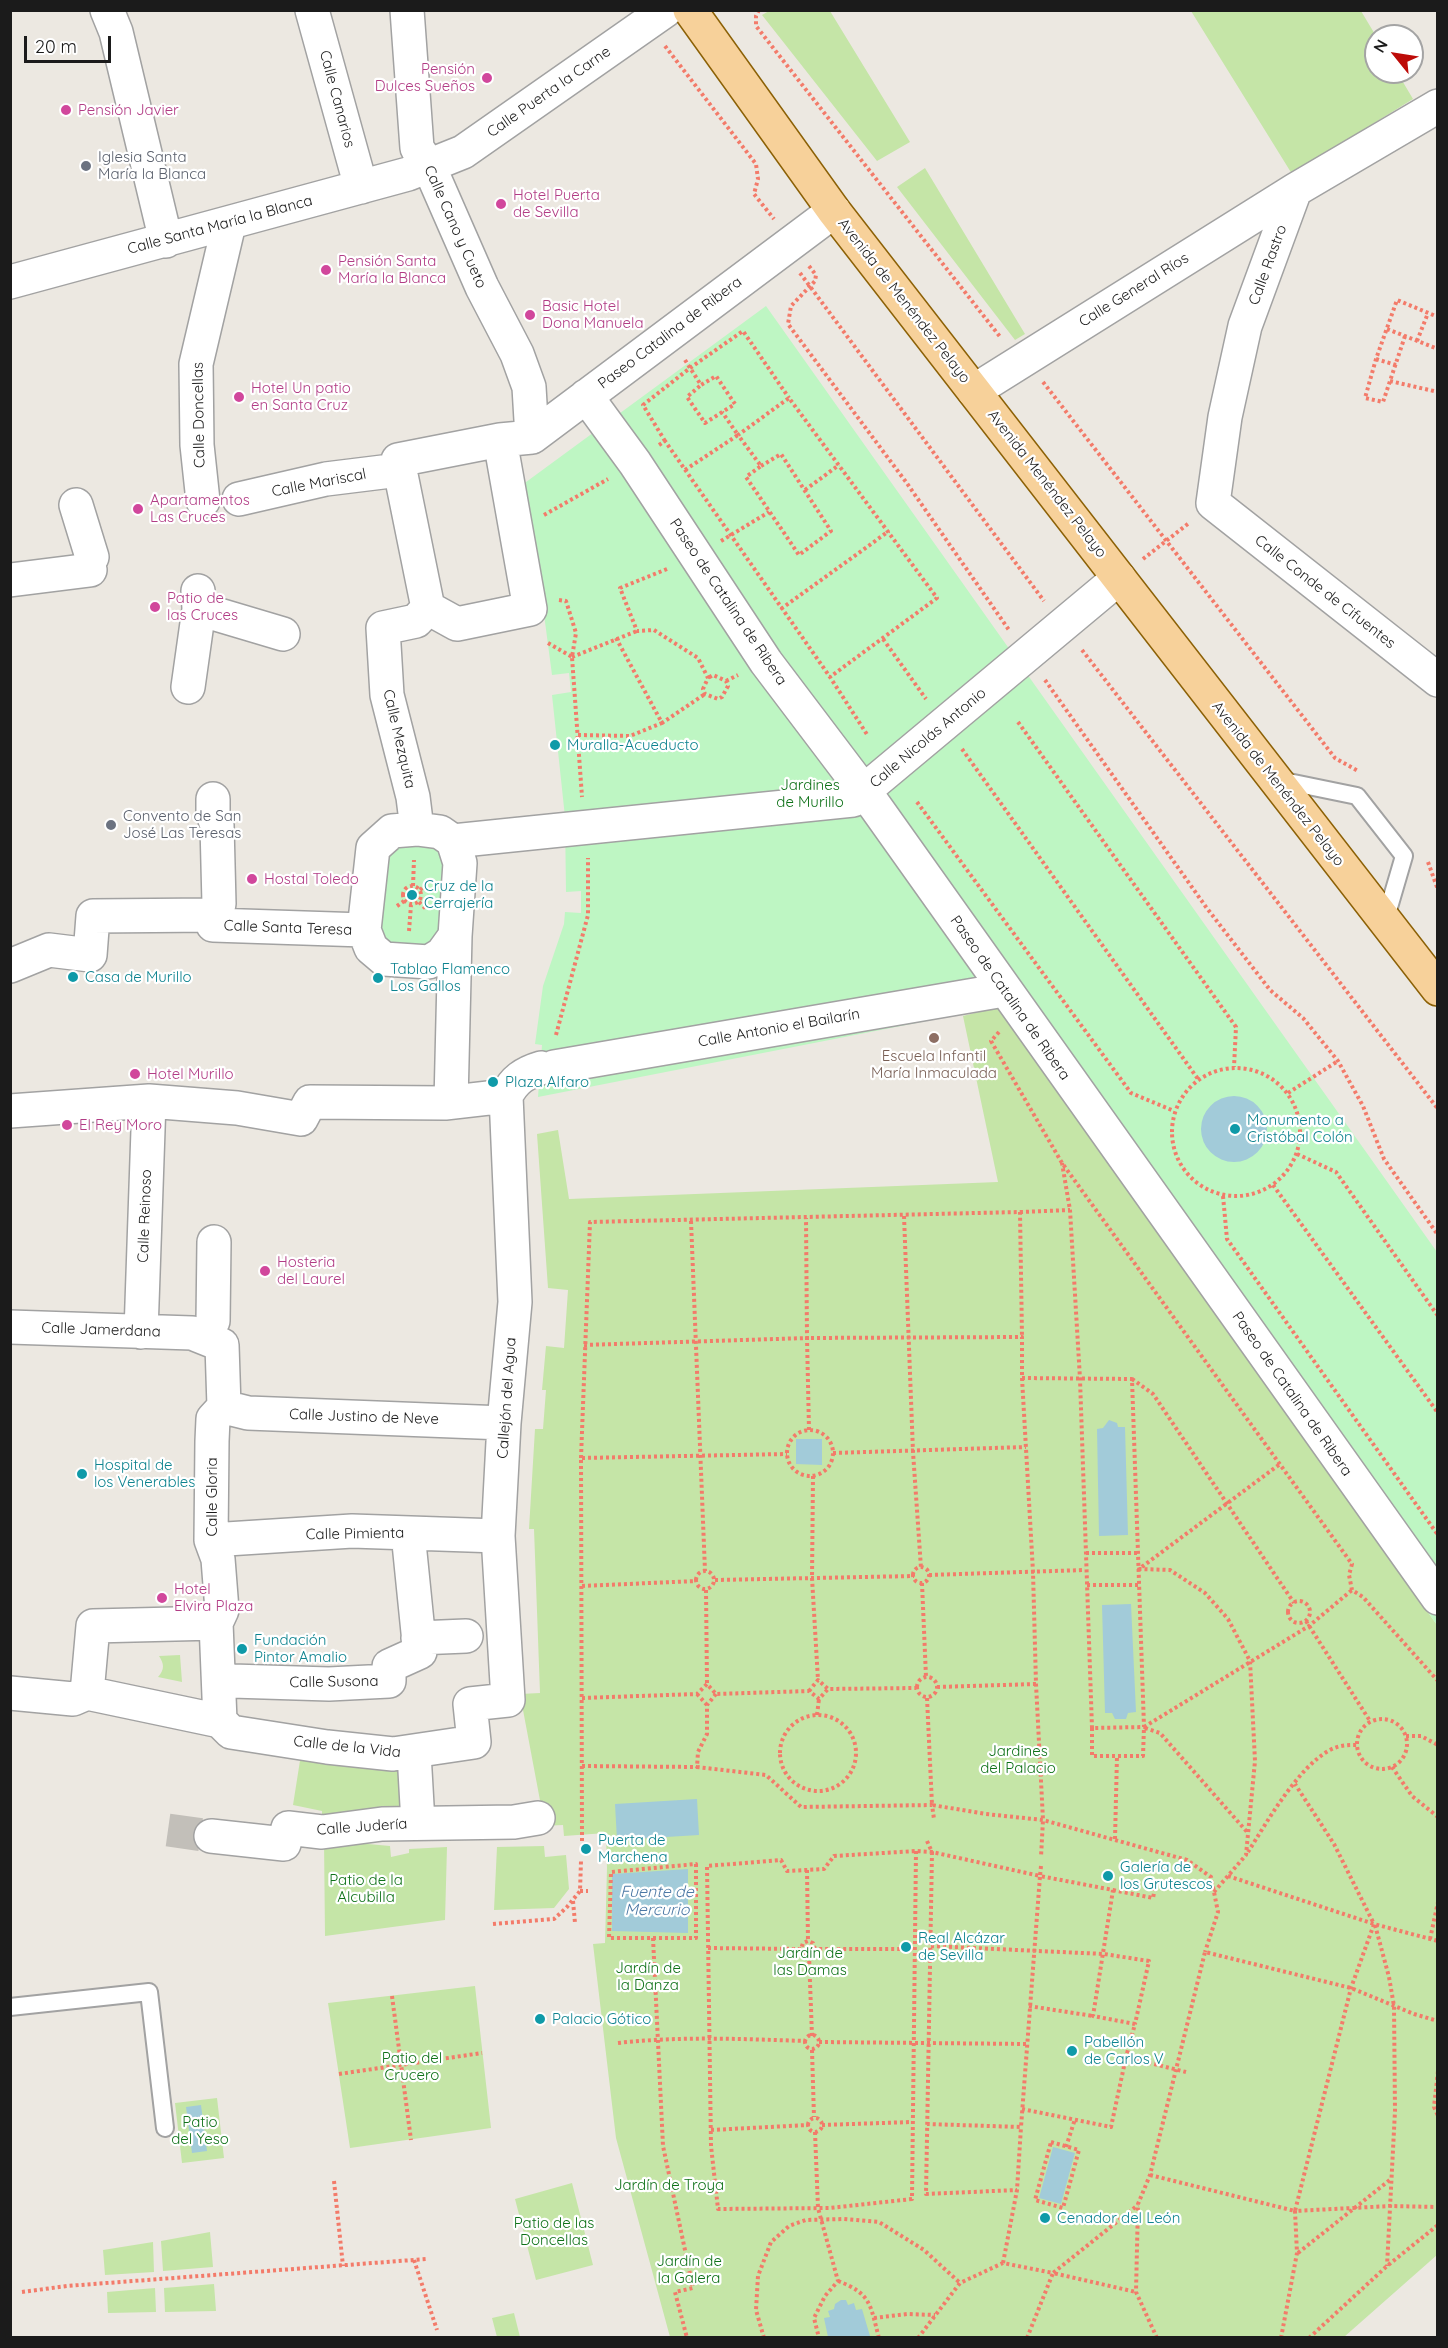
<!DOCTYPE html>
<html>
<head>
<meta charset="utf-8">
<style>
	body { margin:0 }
	#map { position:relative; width:1448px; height:2348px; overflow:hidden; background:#ece8e1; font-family:Quicksand,sans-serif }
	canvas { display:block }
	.frame { position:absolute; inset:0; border:12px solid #1b1b1b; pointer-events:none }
	.north { position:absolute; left:1364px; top:24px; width:60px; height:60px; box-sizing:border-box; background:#fff; border:2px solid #a4a4a4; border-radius:50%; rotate:300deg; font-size:16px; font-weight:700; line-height:24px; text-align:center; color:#1b1b1b }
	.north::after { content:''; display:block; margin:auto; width:21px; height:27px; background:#bd0b08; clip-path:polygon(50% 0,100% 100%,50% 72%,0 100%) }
	.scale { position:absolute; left:24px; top:36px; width:87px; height:27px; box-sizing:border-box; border:3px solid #1b1b1b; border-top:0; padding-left:8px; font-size:18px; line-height:21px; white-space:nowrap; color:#1b1b1b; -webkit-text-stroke:4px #fff; paint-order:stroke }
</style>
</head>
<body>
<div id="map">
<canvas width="1448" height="2348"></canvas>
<div class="frame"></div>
<div class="north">N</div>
<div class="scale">20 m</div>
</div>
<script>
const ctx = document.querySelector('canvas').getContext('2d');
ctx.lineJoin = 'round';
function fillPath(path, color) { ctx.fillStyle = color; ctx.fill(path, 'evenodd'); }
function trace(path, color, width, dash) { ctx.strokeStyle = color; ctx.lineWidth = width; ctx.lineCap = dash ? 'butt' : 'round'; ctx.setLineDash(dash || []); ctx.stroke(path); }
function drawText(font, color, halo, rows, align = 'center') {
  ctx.font = font + ' Quicksand,sans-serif'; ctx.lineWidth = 4.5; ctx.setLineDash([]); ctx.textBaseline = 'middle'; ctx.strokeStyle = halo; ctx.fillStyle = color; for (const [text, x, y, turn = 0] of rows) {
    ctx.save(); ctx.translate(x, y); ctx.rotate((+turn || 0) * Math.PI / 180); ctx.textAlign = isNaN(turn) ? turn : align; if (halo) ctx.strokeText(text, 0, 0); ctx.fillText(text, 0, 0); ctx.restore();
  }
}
fillPath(new Path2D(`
	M 769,11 L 830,11 L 910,142 L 877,161 L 762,15 Z
	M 1191,11 L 1361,11 L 1376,36 L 1376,72 L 1397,72 L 1413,99 L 1292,174 Z
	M 925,168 L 1025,334 L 1015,340 L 897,187 Z
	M 998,1007 L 1437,1625 L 1437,2255 L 1344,2337 L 670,2337 L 616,2138 L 593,1944 L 605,1943 L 607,1868 L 606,1833 L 564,1836 L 563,1825 L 542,1826 L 542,1811 L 520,1694 L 540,1693 L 534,1529 L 529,1529 L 535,1429 L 543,1429 L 546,1390 L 542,1390 L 546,1346 L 564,1348 L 568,1290 L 548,1288 L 537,1134 L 558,1130 L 569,1199 L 998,1182 L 963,1016 Z
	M 180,1655 L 182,1682 L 158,1677 C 165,1669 164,1664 159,1656 Z
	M 302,1748 L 409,1761 L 413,1815 L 322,1815 L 322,1811 L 293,1805 Z
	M 324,1840 L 390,1846 L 391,1857 L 409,1853 L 409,1849 L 447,1847 L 445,1920 L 325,1936 Z
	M 544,1846 L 545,1857 L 566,1855 L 569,1889 L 554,1908 L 494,1910 L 497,1847 Z
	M 475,1986 L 491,2128 L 350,2148 L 328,2003 Z
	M 217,2098 L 224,2158 L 182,2163 L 175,2103 Z
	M 572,2183 L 593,2265 L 536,2280 L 515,2199 Z
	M 210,2232 L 213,2267 L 163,2271 L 161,2241 Z
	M 153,2242 L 154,2272 L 105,2275 L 103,2250 Z
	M 214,2284 L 216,2311 L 165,2312 L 164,2288 Z
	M 155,2288 L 156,2312 L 108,2313 L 107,2292 Z
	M 514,2313 L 520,2337 L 497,2337 L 492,2318 Z`), '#c5e5a7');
fillPath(new Path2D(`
	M 766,306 L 1437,1252 L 1437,1625 L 998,1007 L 538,1097 L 542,1045 L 535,1044 L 543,986 L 564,924 L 565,912 L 581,913 L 581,891 L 566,892 L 565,817 L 552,695 L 571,692 L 569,673 L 552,675 L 542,599 L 522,485 Z
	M 416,835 L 447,856 L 448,921 L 434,947 L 391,950 L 373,916 L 378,858 Z`), '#bef6c3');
fillPath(new Path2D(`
	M1201 1129a33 33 0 1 1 66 0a33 33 0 1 1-66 0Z
	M 1109,1420 L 1117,1423 L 1118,1427 L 1125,1427 L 1128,1535 L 1099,1536 L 1097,1429 L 1103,1428 Z
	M 796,1439 L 822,1439 L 822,1465 L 796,1464 Z
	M 1131,1604 L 1136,1712 L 1128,1713 L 1126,1719 L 1115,1719 L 1112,1713 L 1105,1713 L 1102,1605 Z
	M 697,1799 L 699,1835 L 617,1840 L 615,1804 Z
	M 688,1869 L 688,1933 L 612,1931 L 612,1874 Z
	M 201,2105 L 207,2151 L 192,2153 L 186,2107 Z
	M 1053,2147 L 1075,2153 L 1061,2204 L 1039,2198 Z
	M 841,2300 L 846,2300 L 848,2305 L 854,2303 L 856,2310 L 862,2309 L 870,2336 L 828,2337 L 824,2318 L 830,2317 L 828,2311 L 834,2309 L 835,2304 Z`), '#a2cbd9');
trace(new Path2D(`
	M 168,1830 L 211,1836`), '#c2bfb9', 33, [33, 16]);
const lane = new Path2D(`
	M 1279,780 L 1357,796 L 1404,856 L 1385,921
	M 10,2007 L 149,1992 L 165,2128`);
const street = new Path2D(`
	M 107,10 L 116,32 L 166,241
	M 312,10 L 361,187
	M 407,10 L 417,148 L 429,166 L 482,287 L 517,354 L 529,387 L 532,437
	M 1438,106 L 1295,190 L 1245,326 L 1225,417 L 1213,503 L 1438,680
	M 10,282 L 408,174 L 463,152 L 666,10
	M 974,391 L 1295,190
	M 586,396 L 635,463 L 766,662 L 875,806 L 1438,1598
	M 500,440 L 530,609 L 457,624 L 428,608 L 398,460 L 500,440 L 532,437 L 834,211
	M 239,499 L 326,479 L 399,470
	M 203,501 L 197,445 L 196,364 L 229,224
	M 76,505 L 92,557
	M 10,580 L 90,570
	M 199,609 L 283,634
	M 188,687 L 199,609 L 198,591
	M 417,829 L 413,797 L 387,695 L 383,628 L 416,621 L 428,608
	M 453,841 L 853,800 L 1119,578
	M 213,915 L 219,904 L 217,825 L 213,814 L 213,799
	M 10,966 L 49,950 L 90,955 L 93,916 L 213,915 L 213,925 L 364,930
	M 554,1067 L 1004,990
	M 506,1096 C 514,1080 524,1073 541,1068
	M 451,1102 L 455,936 L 460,863 L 453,841 L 440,832 L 417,829 L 392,831 L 373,848 L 364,930 L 371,948 L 384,959 L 429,962 L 442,954 L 455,936
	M 10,1111 L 149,1101 L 237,1108 L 301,1119 L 310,1102 L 445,1103 L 506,1096
	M 213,1321 L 214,1242
	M 10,1327 L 192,1333 L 222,1345 L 224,1407 L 213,1419 L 212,1441 L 211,1540 L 218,1559 L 222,1610 L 216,1623
	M 141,1332 L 149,1101
	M 224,1407 L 248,1413 L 504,1423
	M 211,1540 L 352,1531 L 498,1536
	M 216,1623 L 220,1721 L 87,1693 L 93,1626 Z
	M 418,1638 L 466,1636
	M 219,1677 L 232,1681 L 329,1684 L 389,1681 L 389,1666 L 420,1652 L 408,1533
	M 10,1693 L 73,1699 L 87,1693
	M 220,1721 L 231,1732 L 327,1747 L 393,1754 L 474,1742 L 470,1704 L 508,1700 L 498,1536 L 504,1423 L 515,1302 L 506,1096
	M 414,1753 L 418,1823
	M 211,1836 L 284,1844 L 288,1828 L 322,1832 L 382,1824 L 514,1822 L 538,1818`);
const primary = new Path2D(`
	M 690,10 L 834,211 L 1438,989`);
trace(lane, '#a2a2a2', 20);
trace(street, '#a2a2a2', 36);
trace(primary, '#8c6106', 36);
trace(new Path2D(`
	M 759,10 L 756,16 L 756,26 L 1001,338
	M 665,46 L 756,164 L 758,179 L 754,194 L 774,219
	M 809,266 L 816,275 L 815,281 L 791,306 L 788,324 L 906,482 L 1009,630
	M 800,273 L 1044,601
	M 1387,329 L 1438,349
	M 1405,336 L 1383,402 L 1365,398 L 1376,359 L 1397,300 L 1438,317
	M 1417,341 L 1428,313
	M 1376,359 L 1396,365
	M 685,360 L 701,385 L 716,376 L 735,404 L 705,423 L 687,397 L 701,385
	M 1390,381 L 1438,392
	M 1043,382 L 1335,758 L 1358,771
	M 665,441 L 643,405 L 690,368 L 743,331 L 789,398
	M 659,445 L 665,441 L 830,677 L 868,736
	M 761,466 L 781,454 L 831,531 L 799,555 L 746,477 L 761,466 L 738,435 L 789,398 L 937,598 L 830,677
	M 685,470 L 738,435 L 722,412
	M 805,490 L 839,465
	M 544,515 L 608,479
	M 721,541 L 769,512
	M 1143,559 L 1189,523
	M 667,569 L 620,588 L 637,631 L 654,630 L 698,658 L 708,678 L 703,689 L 705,694 L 718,699 L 722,697 L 728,686 L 726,681 L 713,675 L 708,678
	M 559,600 L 566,601 L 576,633 L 572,657 L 582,797
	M 781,609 L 889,531
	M 616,638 L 662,723 L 705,694
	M 883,639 L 926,699
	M 548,643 L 572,657
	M 1082,650 L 1438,1109
	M 572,657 L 637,631
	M 1045,680 L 1206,907 L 1270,990 L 1303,1018 L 1338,1061 L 1363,1106 L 1384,1159 L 1438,1235
	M 726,681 L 738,675
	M 1018,722 L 1236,1027 L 1234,1067
	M 578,735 L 630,736 L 662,723
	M 962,749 L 1198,1079
	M 917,802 L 1131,1093 L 1174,1111
	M 1428,862 L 1438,890
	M403 895a9 9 0 1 1 18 0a9 9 0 1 1-18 0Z
	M 413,886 L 414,860
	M 420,890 L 428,883
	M 419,902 L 427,910
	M 397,906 L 404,901
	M 409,931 L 411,905
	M 999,1032 L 991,1041 L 1062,1163 L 1352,1564 L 1349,1575 L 1352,1590 L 1363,1597 L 1438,1681
	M 556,1035 L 588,915 L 588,858
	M1172 1132a64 64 0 1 1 128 0a64 64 0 1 1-128 0Z
	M 1288,1093 L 1338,1061
	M 1297,1154 L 1336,1172 L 1438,1316
	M 1273,1185 L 1438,1413
	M 1223,1196 L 1227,1239 L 1438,1535
	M 1020,1212 L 1070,1210
	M 904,1216 L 913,1452 L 921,1568
	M 691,1221 L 705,1571
	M 584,1345 L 807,1338 L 806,1218
	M 1022,1378 L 1033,1572 L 1036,1684 L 1043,1820 L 1041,1857
	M 1132,1379 L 1153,1394 L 1294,1603
	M787 1453a23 23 0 1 1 46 0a23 23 0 1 1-46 0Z
	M 809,1430 L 807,1338 L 1022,1337 L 1022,1378 L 1132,1379 L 1144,1727 L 1092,1728 L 1080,1379 L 1070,1210 L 1062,1163
	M 833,1453 L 1026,1447
	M 581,1458 L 590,1222 L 1020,1212 L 1022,1337
	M 813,1476 L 812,1578 L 818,1680
	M 1086,1553 L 1139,1553
	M913 1575a8 8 0 1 1 16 0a8 8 0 1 1-16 0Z
	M696 1580a9 9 0 1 1 18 0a9 9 0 1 1-18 0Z
	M 929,1575 L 1085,1570
	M 715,1580 L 914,1576
	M 922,1583 L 926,1677
	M 1087,1585 L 1138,1585
	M 582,1586 L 696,1581
	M 706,1590 L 707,1684
	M1288 1612a11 11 0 1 1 22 0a11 11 0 1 1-22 0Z
	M 1306,1621 L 1370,1721
	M917 1687a10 10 0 1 1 20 0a10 10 0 1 1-20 0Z
	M 937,1687 L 1036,1684
	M 809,1691 L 818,1680 L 828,1689 L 916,1688
	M 697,1694 L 707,1705
	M 716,1694 L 707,1705 L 707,1734 L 698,1752 L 697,1767 L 766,1775 L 801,1807 L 932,1805 L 934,1819
	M 582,1698 L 697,1694 L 707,1684 L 716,1694 L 809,1691 L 819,1699 L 828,1689
	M 927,1698 L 932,1805 L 986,1814 L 1043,1820 L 1187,1860 L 1211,1877 L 1218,1912 L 1205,1952
	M 817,1715 L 819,1699
	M780 1753a38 38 0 1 1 76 0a38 38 0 1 1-76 0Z
	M1357 1744a25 25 0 1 1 50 0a25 25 0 1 1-50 0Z
	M 1144,1727 L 1309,1626 L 1352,1590
	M 1092,1728 L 1092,1756 L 1117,1756
	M 1145,1728 L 1160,1733 L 1248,1833
	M 1406,1736 L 1421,1736 L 1438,1745
	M 582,1766 L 697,1767
	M 1392,1767 L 1412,1796 L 1438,1817
	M 1115,1839 L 1117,1756 L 1143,1756 L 1144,1727
	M 582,1841 L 581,1458 L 787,1454
	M 927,1841 L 932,1852 L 926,2194 L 1017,2190
	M 916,1851 L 912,2199 L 830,2208 L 718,2209 L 711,2146 L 707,1866 L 781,1860 L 787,1871 L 824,1869 L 834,1856 L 916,1851 L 932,1852 L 1040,1876 L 1021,2127 L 927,2124
	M 1248,1852 C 1267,1822 1298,1767 1330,1750 C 1339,1745 1348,1745 1357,1745
	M 696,1864 L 696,1938 L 609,1938 L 611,1872 Z
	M 1041,1866 L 1040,1876 L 1113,1890 L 1093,2016 L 1135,2024 L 1126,2057 L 1186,2072
	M 807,1870 L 808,1941
	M 1228,1876 L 1374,1924 L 1438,1941
	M 1113,1890 L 1153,1898 L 1155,1888
	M 580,1891 L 588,1891
	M 1214,1892 L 1246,1855 L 1255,1761 L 1250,1661 L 1228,1619 L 1205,1593 L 1170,1570 L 1139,1569 L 1280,1464
	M 573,1901 L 575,1923
	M 493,1924 L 554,1919 L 567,1907 L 580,1891 L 581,1861
	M 1375,1925 L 1389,1977 L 1394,2006 L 1395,2111 L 1387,2266
	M 653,1938 L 663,2146 L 693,2288 L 675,2292 L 687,2338
	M 1430,1939 L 1438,1902
	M 931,1946 L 1104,1954 L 1149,1961 L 1135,2024
	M 708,1948 L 801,1949
	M 815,1949 L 813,1943 L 808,1941 L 803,1943 L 801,1949 L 803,1954 L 809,1955 L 813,1953 L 815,1949 L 915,1949
	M 809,1955 L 812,2036
	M 392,1996 L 411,2140
	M 1029,2006 L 1093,2016
	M805 2042a7 7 0 1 1 14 0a7 7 0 1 1-14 0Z
	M 819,2042 L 1027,2044
	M 618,2043 C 681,2036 742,2039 805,2041
	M 812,2050 L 814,2117
	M 1438,2071 L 1434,2107 L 1438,2116
	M 339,2074 L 482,2053
	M 1022,2109 L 1111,2127 L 1126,2057
	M808 2125a7 7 0 1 1 14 0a7 7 0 1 1-14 0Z
	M 822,2125 L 912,2122
	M 711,2130 L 808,2125
	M 815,2132 L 818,2208 L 838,2281 L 825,2296 L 814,2318 L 819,2338
	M 1051,2142 L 1079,2150 L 1063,2208 L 1035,2200 Z
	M 1066,2147 L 1075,2119
	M 1150,2175 L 1295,2211 L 1351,1988 L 1374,1924 L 1334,1844 L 1295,1784
	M 334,2181 L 343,2266
	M 1298,2253 L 1391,2179
	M 414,2260 L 437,2330
	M 1003,2263 L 1017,2190 L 1021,2127
	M 838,2281 C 872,2294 870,2305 879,2338
	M 22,2292 L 67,2286 L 426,2259
	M 874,2318 L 907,2314 L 935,2315
	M 764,2338 L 756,2310 L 758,2276 L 771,2242 L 789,2226 L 806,2220 L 843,2219 L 879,2222 L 924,2250 L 960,2283
	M 918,2338 L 960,2283 L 1003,2263 L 1053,2273 L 1138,2205
	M 1027,2338 L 1053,2273 L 1136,2292
	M 1157,2338 L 1136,2292 L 1138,2204 L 1150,2175 L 1205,1952 L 1351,1988 L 1414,2014 L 1438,2021
	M 1281,2338 L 1297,2253 L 1295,2211 L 1390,2206 L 1438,2207
	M 1309,2338 L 1387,2266 L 1438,2225`), '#f37b6a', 4, [3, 3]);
trace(lane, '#fff', 16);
trace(street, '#fff', 33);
trace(primary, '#f7d19a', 33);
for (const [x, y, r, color] of [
	[487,78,6,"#d1479c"],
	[66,110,6,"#d1479c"],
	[86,166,6,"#6b7280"],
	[501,204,6,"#d1479c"],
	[326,270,6,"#d1479c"],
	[530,315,6,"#d1479c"],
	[239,397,6,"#d1479c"],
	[138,509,6,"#d1479c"],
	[155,607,6,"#d1479c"],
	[555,745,6,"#0f9aa8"],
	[111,825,6,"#6b7280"],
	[252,879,6,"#d1479c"],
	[412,895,6,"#0f9aa8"],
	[73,977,6,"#0f9aa8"],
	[378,978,6,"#0f9aa8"],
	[934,1038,6,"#8d6e63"],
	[135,1074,6,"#d1479c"],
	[493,1082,6,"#0f9aa8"],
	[67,1125,6,"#d1479c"],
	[1235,1129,6,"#0f9aa8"],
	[265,1271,6,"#d1479c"],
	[82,1474,6,"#0f9aa8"],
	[162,1598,6,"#d1479c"],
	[242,1649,6,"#0f9aa8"],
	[586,1849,6,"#0f9aa8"],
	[1108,1876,6,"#0f9aa8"],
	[906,1947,6,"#0f9aa8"],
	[540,2019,6,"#0f9aa8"],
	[1072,2051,6,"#0f9aa8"],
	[1045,2218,6,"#0f9aa8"]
]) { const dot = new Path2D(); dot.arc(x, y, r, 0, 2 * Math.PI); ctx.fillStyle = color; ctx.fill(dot); trace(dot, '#fff', 2); }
drawText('15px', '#b23c85', '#fff', [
	["Pensión",475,69,"right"],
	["Dulces Sueños",475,86,"right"],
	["Pensión Javier",78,110],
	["Hotel Puerta",513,195],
	["de Sevilla",513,212],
	["Pensión Santa",338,261],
	["María la Blanca",338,278],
	["Basic Hotel",542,306],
	["Dona Manuela",542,323],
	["Hotel Un patio",251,388],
	["en Santa Cruz",251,405],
	["Apartamentos",150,500],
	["Las Cruces",150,517],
	["Patio de",167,598],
	["las Cruces",167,615],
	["Hostal Toledo",264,879],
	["Hotel Murillo",147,1074],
	["El Rey Moro",79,1125],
	["Hosteria",277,1262],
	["del Laurel",277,1279],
	["Hotel",174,1589],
	["Elvira Plaza",174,1606]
], 'left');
drawText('15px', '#1b1b1b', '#fff', [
	["Calle Puerta la Carne",549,92,-35],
	["Calle Canarios",337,99,75],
	["Calle Santa María la Blanca",220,225,-15],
	["Calle Cano y Cueto",455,227,66],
	["Calle Rastro",1268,265,-70],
	["Calle General Ríos",1134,290,-32],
	["Avenida de Menéndez Pelayo",904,301,52],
	["Paseo Catalina de Ribera",670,333,-37],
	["Calle Doncellas",199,415,-91],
	["Calle Mariscal",319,483,-11],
	["Avenida Menéndez Pelayo",1047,484,52],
	["Calle Conde de Cifuentes",1325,592,38],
	["Paseo de Catalina de Ribera",728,602,56],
	["Calle Nicolás Antonio",928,738,-40],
	["Calle Mezquita",399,739,77],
	["Avenida de Menéndez Pelayo",1278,784,52],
	["Calle Santa Teresa",288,928,2],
	["Paseo de Catalina de Ribera",1010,998,55],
	["Calle Antonio el Bailarín",779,1028,-10],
	["Calle Reinoso",145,1216,-88],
	["Calle Jamerdana",101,1330,2],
	["Paseo de Catalina de Ribera",1292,1394,55],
	["Callejón del Agua",507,1398,-86],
	["Calle Justino de Neve",364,1417,2],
	["Calle Gloria",212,1497,-90],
	["Calle Pimienta",355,1534,-1],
	["Calle Susona",334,1682,-1],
	["Calle de la Vida",347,1747,6],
	["Calle Judería",362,1827,-4]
]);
drawText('15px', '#5b616d', '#fff', [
	["Iglesia Santa",98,157],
	["María la Blanca",98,174],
	["Convento de San",123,816],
	["José Las Teresas",123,833]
], 'left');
drawText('15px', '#0d838f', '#fff', [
	["Muralla-Acueducto",567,745],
	["Cruz de la",424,886],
	["Cerrajería",424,903],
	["Tablao Flamenco",390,969],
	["Los Gallos",390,986],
	["Casa de Murillo",85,977],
	["Plaza Alfaro",505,1082],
	["Monumento a",1247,1120],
	["Cristóbal Colón",1247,1137],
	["Hospital de",94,1465],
	["los Venerables",94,1482],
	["Fundación",254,1640],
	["Pintor Amalio",254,1657],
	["Puerta de",598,1840],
	["Marchena",598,1857],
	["Galería de",1120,1867],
	["los Grutescos",1120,1884],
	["Real Alcázar",918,1938],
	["de Sevilla",918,1955],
	["Palacio Gótico",552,2019],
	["Pabellón",1084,2042],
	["de Carlos V",1084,2059],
	["Cenador del León",1057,2218]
], 'left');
drawText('15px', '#0f7219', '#fff', [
	["Jardines",810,785],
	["de Murillo",810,802],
	["Jardines",1018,1751],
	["del Palacio",1018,1768],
	["Patio de la",366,1880],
	["Alcubilla",366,1897],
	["Jardín de",810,1953],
	["las Damas",810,1970],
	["Jardín de",648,1968],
	["la Danza",648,1985],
	["Patio del",412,2058],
	["Crucero",412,2075],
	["Patio",200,2122],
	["del Yeso",200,2139],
	["Jardín de Troya",669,2185],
	["Patio de las",554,2223],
	["Doncellas",554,2240],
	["Jardín de",689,2261],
	["la Galera",689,2278]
]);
drawText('15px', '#785e54', '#fff', [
	["Escuela Infantil",934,1056],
	["María Inmaculada",934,1073]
]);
drawText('italic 16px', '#4c78a5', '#fff', [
	["Fuente de",657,1892],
	["Mercurio",657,1910]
]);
</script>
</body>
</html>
